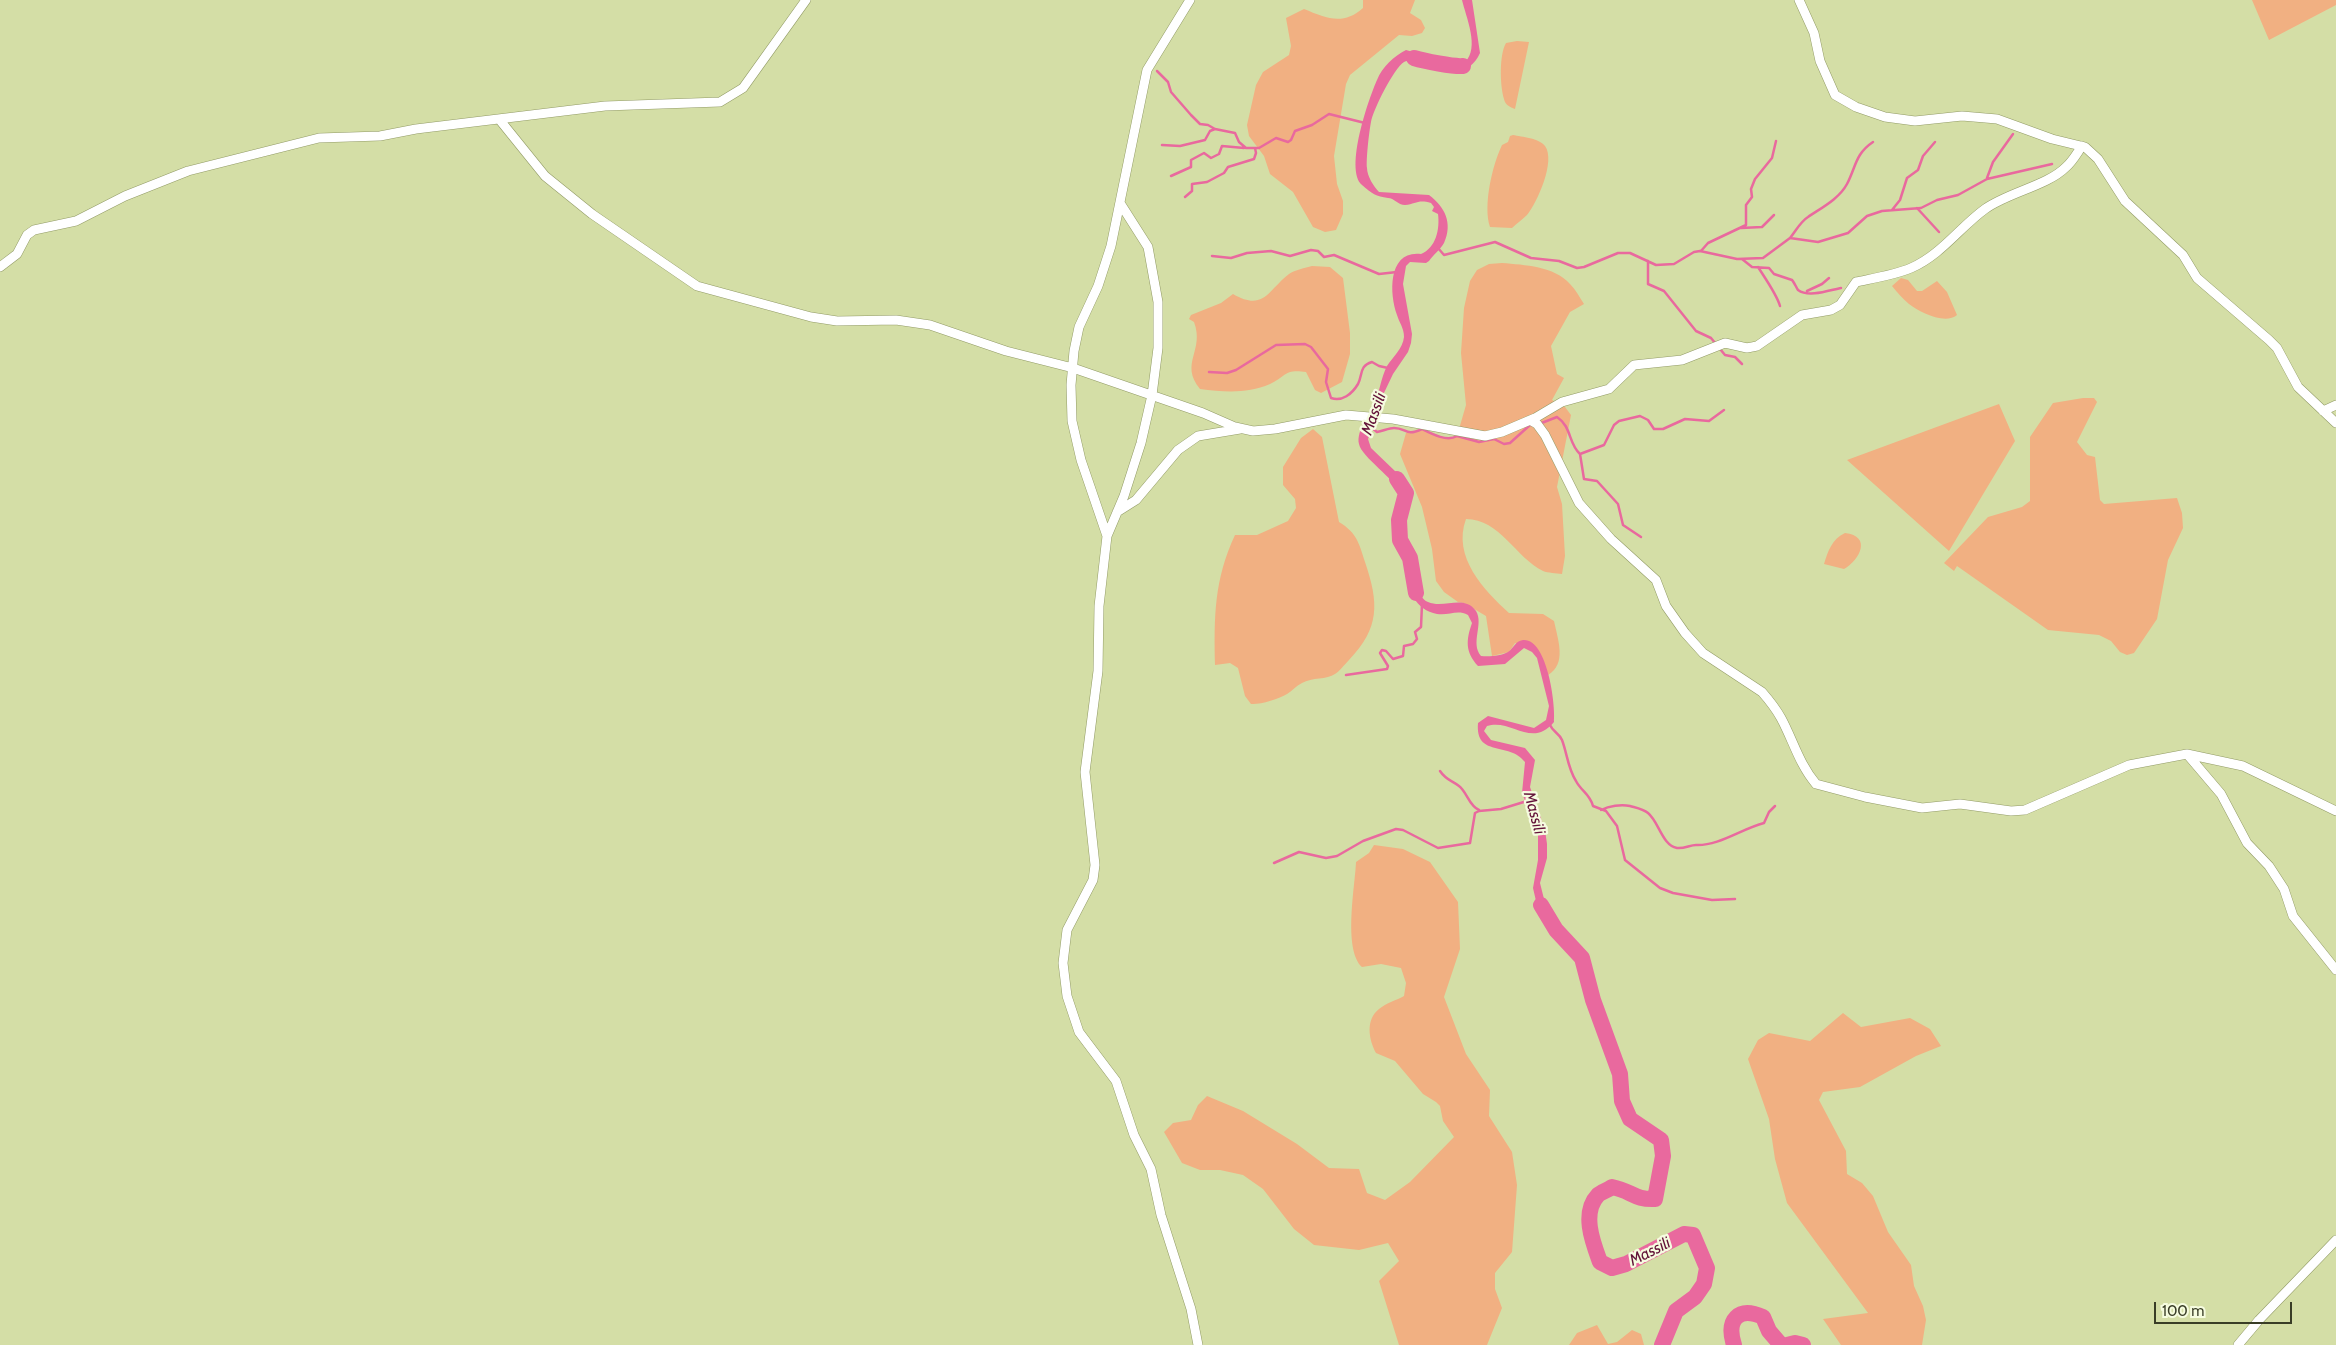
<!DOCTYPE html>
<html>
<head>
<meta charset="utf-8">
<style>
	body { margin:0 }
	#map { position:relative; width:2336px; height:1345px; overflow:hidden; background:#d4dea6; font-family:Cabin,sans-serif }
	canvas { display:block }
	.scale { position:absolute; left:2154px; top:1302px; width:138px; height:22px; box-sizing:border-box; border:2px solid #393d26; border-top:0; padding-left:6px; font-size:15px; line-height:18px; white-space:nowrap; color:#393d26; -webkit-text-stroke:4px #f6fce0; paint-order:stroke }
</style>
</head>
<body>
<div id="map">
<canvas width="2336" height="1345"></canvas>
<div class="scale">100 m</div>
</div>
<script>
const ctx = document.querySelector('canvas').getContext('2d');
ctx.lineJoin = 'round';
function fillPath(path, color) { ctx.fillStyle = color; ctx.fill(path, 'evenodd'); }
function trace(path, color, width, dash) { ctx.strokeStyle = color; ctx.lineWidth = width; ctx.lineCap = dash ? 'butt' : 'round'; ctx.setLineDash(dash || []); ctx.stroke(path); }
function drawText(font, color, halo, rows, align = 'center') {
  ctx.font = font + ' Cabin,sans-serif'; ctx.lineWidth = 4.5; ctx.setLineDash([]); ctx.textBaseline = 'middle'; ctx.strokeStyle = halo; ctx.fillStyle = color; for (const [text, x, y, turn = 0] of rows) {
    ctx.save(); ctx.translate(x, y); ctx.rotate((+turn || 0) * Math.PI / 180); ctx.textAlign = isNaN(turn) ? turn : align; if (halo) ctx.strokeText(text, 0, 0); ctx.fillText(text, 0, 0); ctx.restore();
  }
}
fillPath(new Path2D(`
	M 1363,0 L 1415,0 L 1410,13 L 1421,20 L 1425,28 L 1422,33 L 1412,36 L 1399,35 L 1350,75 L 1346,84 L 1334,156 L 1337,184 L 1343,201 L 1343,214 L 1336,230 L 1325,232 L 1313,227 L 1293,192 L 1270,174 L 1264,156 L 1249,136 L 1247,125 L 1256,85 L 1263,72 L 1289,55 L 1291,46 L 1286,18 L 1304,9 C 1326,18 1343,26 1363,8 Z
	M 2252,0 L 2336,0 L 2336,5 L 2269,40 Z
	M 1517,41 L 1529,42 L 1515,109 C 1510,107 1505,105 1504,99 C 1500,86 1499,55 1506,43 Z
	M 1513,135 C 1522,137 1539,138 1545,146 C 1556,161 1537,203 1527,215 C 1523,219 1517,223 1512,228 L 1490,227 C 1483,206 1492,166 1502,145 L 1508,142 L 1510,136 Z
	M 1502,263 C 1525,265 1554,266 1570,284 C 1576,290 1580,298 1584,304 L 1570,312 L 1551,346 L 1557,374 L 1564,378 L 1552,400 L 1565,407 L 1571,415 L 1557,487 L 1562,504 L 1565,556 L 1562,574 C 1556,573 1548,573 1543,571 C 1516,558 1500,519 1466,519 C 1452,557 1484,590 1509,613 L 1543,614 L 1554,621 C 1558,640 1567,664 1548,675 L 1537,649 L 1515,643 L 1509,652 L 1492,656 L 1486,616 L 1464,603 L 1458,602 L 1444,592 L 1436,581 L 1432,549 L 1422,507 L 1400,454 L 1406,433 L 1414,433 L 1422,429 L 1437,436 L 1452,439 L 1457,436 L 1466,405 L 1461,353 L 1464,308 L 1470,281 L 1477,270 L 1489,264 Z
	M 1312,266 L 1330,267 L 1343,278 L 1350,333 L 1350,354 L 1342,382 L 1321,393 L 1315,390 L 1306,372 C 1284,369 1287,376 1270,384 C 1247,394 1224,392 1200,389 C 1179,363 1205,351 1194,322 L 1189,319 L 1191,315 L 1221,303 L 1233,294 C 1264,312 1268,290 1289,274 C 1295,270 1305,268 1312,266 Z
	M 1901,278 L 1908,280 L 1917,291 L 1922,291 L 1937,281 L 1947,292 L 1957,315 C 1945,325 1919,312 1909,304 C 1903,299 1897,292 1892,286 Z
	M 2083,398 L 2094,398 L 2097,402 L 2077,442 L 2087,455 L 2095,457 L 2100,500 L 2104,504 L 2177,498 L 2182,513 L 2183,528 L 2168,560 L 2157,619 L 2134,653 L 2127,655 L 2120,652 L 2111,641 L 2099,635 L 2048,630 L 1957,566 L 1954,571 L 1944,563 L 1988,517 L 2022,507 L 2030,501 L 2030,437 L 2053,403 Z
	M 1999,404 L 2015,441 L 1949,551 L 1847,460 Z
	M 1313,429 L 1322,437 L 1339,522 C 1357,533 1359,543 1365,562 C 1379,603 1380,628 1349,660 C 1344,665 1340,671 1335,674 C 1327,680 1312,677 1302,683 C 1296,686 1292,691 1287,694 C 1279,699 1259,705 1251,704 L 1245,696 L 1238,668 L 1230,663 L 1215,665 C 1214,617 1214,580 1235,535 L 1257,535 L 1288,521 L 1296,508 L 1295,499 L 1283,485 L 1283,467 L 1301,438 Z
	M 1845,533 C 1872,536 1860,560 1844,569 L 1824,564 C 1828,551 1832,539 1845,533 Z
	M 1374,845 L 1403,849 L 1430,862 L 1458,902 L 1460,949 L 1444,997 L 1466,1054 L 1490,1090 L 1489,1116 L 1512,1152 L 1517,1185 L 1512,1252 L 1495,1273 L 1495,1289 L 1502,1308 L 1487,1345 L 1399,1345 L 1379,1281 L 1399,1261 L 1388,1243 L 1359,1250 L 1314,1245 L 1294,1229 L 1263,1189 L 1243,1175 L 1220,1170 L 1200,1170 L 1182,1163 L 1164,1132 L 1173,1123 L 1191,1120 L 1198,1105 L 1207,1096 L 1243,1111 L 1297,1144 L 1329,1168 L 1359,1169 L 1367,1193 L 1385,1200 L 1410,1182 L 1454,1137 L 1443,1121 L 1440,1106 L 1436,1102 L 1423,1094 L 1395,1061 L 1376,1053 C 1369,1040 1365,1020 1379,1009 C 1386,1003 1397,1000 1404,996 L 1406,983 L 1401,968 L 1381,964 L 1362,967 C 1343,949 1355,887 1356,862 L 1369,853 Z
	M 1843,1013 L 1861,1027 L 1910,1018 L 1930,1029 L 1941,1046 L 1916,1056 L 1860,1087 L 1823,1092 L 1819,1100 L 1846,1151 L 1847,1174 L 1862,1183 L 1873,1196 L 1888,1232 L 1911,1265 L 1914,1286 L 1923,1306 L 1926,1320 L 1922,1345 L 1841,1345 L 1823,1319 L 1868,1313 L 1787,1203 L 1775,1159 L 1769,1119 L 1748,1059 L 1758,1040 L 1769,1033 L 1810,1041 Z
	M 1597,1325 L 1608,1344 L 1617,1342 L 1632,1330 L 1641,1334 L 1644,1345 L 1569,1345 L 1577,1333 Z`), '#f1b082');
fillPath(new Path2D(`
	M 1462,0 L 1472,0 L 1480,53 C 1473,69 1458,76 1442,67 L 1442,62 L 1459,64 L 1465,62 C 1480,48 1466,17 1462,0 Z
	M 1406,50 L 1434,58 L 1434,65 C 1423,70 1413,57 1404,62 C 1394,68 1373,110 1371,122 C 1369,132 1366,160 1367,168 C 1367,176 1374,187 1379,192 L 1429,195 C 1445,207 1453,223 1444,243 C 1440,250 1434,254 1429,261 L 1426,263 L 1410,262 L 1406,266 L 1403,284 L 1412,334 L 1411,343 L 1408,352 L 1393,374 L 1383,395 L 1380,411 L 1368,439 L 1371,448 L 1396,472 L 1410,490 L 1408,496 L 1402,496 C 1394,477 1362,458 1359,444 C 1356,431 1370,413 1375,402 C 1380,390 1381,378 1387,366 C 1393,357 1403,348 1404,337 C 1404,328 1399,322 1397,315 C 1389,293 1388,250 1421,254 C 1436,248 1440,229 1438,214 L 1432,211 L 1434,207 L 1431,203 C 1418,199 1416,204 1405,205 C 1398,205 1394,198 1388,198 C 1376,196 1372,194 1362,185 C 1344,169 1369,98 1377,80 C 1382,67 1394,56 1406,50 Z
	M 1407,569 L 1410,569 C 1418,578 1416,597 1428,602 C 1444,609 1464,594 1476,611 C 1484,624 1470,643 1481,656 C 1489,657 1501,656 1508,652 C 1514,648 1515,641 1523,640 C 1547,638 1556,704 1554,722 C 1532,749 1511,718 1487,726 L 1484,731 L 1491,740 L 1525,748 L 1535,760 L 1530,787 L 1545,830 L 1547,844 L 1547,858 L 1540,883 L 1545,903 L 1555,920 L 1548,925 L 1536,901 L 1533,888 L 1538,860 L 1538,833 L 1522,793 L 1525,762 C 1509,741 1475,758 1478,723 L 1488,716 L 1534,728 L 1546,720 L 1549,706 L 1537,658 L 1532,652 L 1524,648 L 1505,664 L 1478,666 C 1465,652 1466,640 1472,623 L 1468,615 C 1457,609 1449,616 1437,614 C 1416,610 1406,590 1407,569 Z`), '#e9699e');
trace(new Path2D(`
	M 1157,71 L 1168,82 L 1171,92 L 1191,115 L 1200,124 L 1208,125 L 1215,129
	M 1162,145 L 1180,146 L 1205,140 L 1210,131 L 1215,129 L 1235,133 L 1239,142 L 1246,148 L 1259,148 L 1276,138 L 1288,142 L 1291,140 L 1295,131 L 1312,125 L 1329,114 L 1365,123
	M 1171,176 L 1191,167 L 1191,160 L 1204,153 L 1211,158 L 1219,154 L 1222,146 L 1244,148
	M 1987,178 L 1993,162 L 2013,134
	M 1185,197 L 1192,191 L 1192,184 L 1207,182 L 1224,173 L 1228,167 L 1254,159 L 1256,153 L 1255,148
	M 1917,208 L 1939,232
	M 1892,210 L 1900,200 L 1907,178 L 1918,170 L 1923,156 L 1935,142
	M 1741,228 L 1762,227 L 1774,215
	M 1790,238 C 1796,231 1800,222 1808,217 C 1821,208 1839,199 1847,184 C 1856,167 1855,154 1873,142
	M 1438,248 L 1444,255 L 1495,242 L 1531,258 L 1559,261 L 1577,268 L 1584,267 L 1618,253 L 1630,253 L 1656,265 L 1674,264 L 1694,252 L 1700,251 L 1737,259 L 1763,258 L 1790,238 L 1818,242 L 1848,233 L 1867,216 L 1882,211 L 1921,208 L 1937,200 L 1958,195 L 1987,179 L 2052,164
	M 1701,251 L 1708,243 L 1746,225 L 1746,205 L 1752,197 L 1751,189 L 1755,179 L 1772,158 L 1776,141
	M 1212,256 L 1231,258 L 1247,253 L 1271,251 L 1290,256 L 1311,250 L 1318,251 L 1324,257 L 1334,255 L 1379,274 L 1397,272
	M 1742,259 L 1752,267 L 1769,268 L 1774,274 L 1792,280 C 1794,282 1796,287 1798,290 C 1809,298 1830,290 1841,288
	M 1648,261 L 1648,284 L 1664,291 L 1696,331 L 1711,338 L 1725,355 L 1735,357 L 1742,364
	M 1758,267 C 1765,278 1777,295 1780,306
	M 1807,291 L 1822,284 L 1829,278
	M 1209,372 L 1227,373 L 1236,370 L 1276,345 L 1305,344 L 1311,347 L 1328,369 L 1326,382 L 1331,398 C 1342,402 1352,394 1358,384 C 1363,374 1359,366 1372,362 L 1379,366 L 1388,368
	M 1539,424 L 1557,417 C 1572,427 1568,443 1580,454 L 1604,445 L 1614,425 L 1619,421 L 1640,416 L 1648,420 L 1654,429 L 1663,429 L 1685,419 L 1709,421 L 1724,410
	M 1372,428 L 1377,432 C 1383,431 1389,428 1394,428 C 1407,428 1405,437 1422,429 C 1432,434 1447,442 1457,436 L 1479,442 L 1494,439 L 1504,444 L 1510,443 L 1530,425 L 1533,425
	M 1580,454 L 1584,479 L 1597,481 L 1618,504 L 1623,525 L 1641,537
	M 1346,675 L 1387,669 L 1388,666 L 1380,653 L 1382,650 L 1386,651 L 1393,659 L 1403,656 L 1404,646 L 1413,644 L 1417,639 L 1415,632 L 1421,627 L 1422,604
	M 1550,725 C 1553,732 1559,733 1562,740 C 1567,753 1568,769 1576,781 C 1581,791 1590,794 1593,806 L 1606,811 L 1617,826 L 1625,860 L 1660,888 L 1673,893 L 1712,900 L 1735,899
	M 1440,771 C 1446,780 1451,780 1459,786 C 1467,792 1469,806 1479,810
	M 1601,810 C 1609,806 1621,804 1630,806 C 1637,808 1643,809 1648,813 C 1659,822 1662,845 1677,848 C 1684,849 1690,845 1696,845 C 1719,846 1741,829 1764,823 L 1769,812 L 1775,806
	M 1274,863 L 1299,852 L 1326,858 L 1337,856 L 1363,841 L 1396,829 L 1403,830 L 1438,848 L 1470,843 L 1475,813 L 1479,811 L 1501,809 L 1527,801`), '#e9699e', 2.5);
trace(new Path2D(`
	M 1414,58 C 1424,61 1454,67 1463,66
	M 1397,479 L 1406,493 L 1399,520 L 1400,540 L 1410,558 L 1416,593
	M 1541,905 L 1556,930 L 1582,958 L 1593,1000 L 1620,1074 L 1622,1101 L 1630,1119 L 1661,1140 L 1663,1156 L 1655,1199 C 1634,1200 1632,1191 1612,1187 C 1608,1190 1601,1192 1598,1195 C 1581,1213 1593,1243 1600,1262 L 1612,1268 L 1626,1264 L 1684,1234 L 1693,1235 L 1707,1268 L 1704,1284 L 1695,1297 L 1676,1311 L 1662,1345
	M 1734,1345 C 1726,1320 1738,1306 1763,1317 L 1769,1331 L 1781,1345
	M 1787,1345 L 1795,1343 L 1803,1345`), '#e9699e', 16);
const minor = new Path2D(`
	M 1190,0 L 1147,70 L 1111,246 L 1098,286 L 1079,327 L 1074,351 L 1071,385 L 1072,421 L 1081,460 L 1107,536 L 1099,606 L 1098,671 L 1085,772 L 1095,865 L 1093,880 L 1067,930 L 1063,963 L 1067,996 L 1079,1032 L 1116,1081 L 1134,1135 L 1151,1169 L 1161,1215 L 1191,1309 L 1198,1345
	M 1799,0 L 1814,33 L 1820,61 L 1835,95 L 1856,107 L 1885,117 L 1915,121 L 1962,116 L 1997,119 L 2052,139 L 2085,147 L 2098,159 L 2125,201 L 2183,255 L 2197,278 L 2269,340 L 2277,348 L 2298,387 L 2336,423
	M 499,119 L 545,176 L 592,214 L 697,286 L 811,317 L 837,321 L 896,320 L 930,325 L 1006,351 L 1073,368 L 1203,413 L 1235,427 L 1253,431 L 1275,429 L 1346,415 L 1393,419 L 1485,436 L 1502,432 L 1535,418 L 1562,402 L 1609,389 L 1634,365 L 1682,360 L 1725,343 L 1747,348 L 1757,346 L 1802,315 L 1831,310 L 1840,305 L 1856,282 C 1875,278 1894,275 1911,268 C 1941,255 1960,227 1985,209 C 2009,192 2047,186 2066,167 C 2073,161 2077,153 2082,146
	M 0,267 L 17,254 L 27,235 L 34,230 L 76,221 L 125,196 L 188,171 L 319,138 L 380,136 L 416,129 L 605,106 L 720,102 L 743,88 L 806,0
	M 2323,411 L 2336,405
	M 1530,420 L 1537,424 L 1545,435 L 1579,503 L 1611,539 L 1656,580 L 1666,606 L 1685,633 L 1703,653 L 1762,692 C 1769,700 1776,709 1781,718 C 1793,740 1799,764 1816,784 L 1865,797 L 1922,808 L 1960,804 L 2011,811 L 2025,810 L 2129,765 L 2187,754 L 2243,766 L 2336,811
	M 1117,512 L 1136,500 L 1178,450 L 1198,436 L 1240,429
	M 1107,536 L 1124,496 L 1141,443 L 1152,395 L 1158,348 L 1158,302 L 1148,247 L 1120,203
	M 2187,754 L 2221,794 L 2247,843 L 2269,866 L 2284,889 L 2293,916 L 2336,970
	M 2238,1345 L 2259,1320 L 2336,1240`);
trace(minor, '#929b66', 10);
trace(minor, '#fff', 9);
drawText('italic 16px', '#621238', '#f6fce0', [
	["Massili",1374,414,-70],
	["Massili",1534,813,75],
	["Massili",1650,1252,-27]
]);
</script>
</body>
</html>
